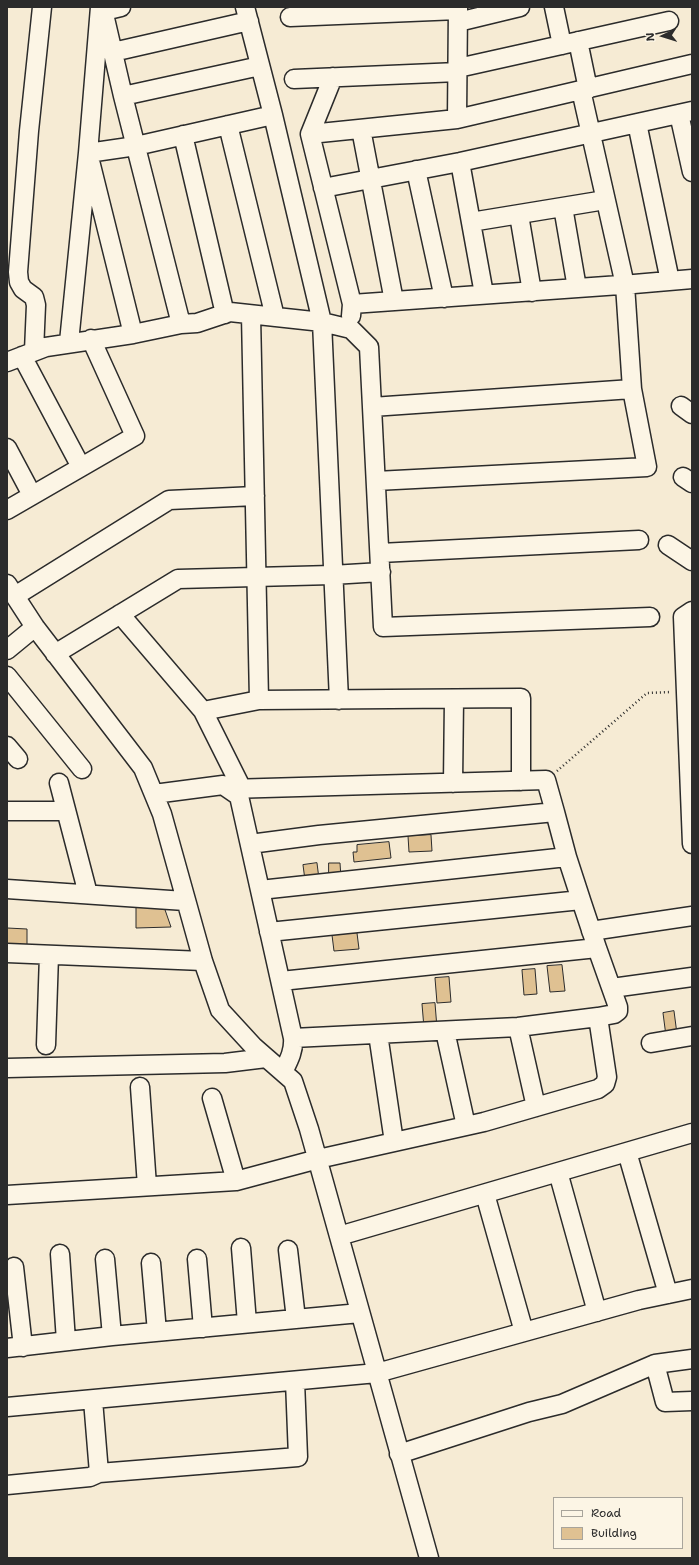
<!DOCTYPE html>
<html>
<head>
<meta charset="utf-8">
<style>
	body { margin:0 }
	#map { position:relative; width:699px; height:1565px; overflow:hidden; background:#f6ebd4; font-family:"Shantell Sans",sans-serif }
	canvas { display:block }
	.frame { position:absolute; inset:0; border:8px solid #2b2b2b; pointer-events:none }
	.legend { position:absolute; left:553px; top:1497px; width:130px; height:52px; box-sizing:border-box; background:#fcf5e5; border:1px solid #a8a49b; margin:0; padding:5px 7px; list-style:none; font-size:12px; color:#2b2b2b }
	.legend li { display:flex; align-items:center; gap:8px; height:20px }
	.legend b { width:20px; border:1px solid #a8a49b }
	.north { position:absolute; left:643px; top:16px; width:40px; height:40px; -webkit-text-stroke:3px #fcf5e5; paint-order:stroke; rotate:266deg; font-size:11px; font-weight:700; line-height:16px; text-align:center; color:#2b2b2b }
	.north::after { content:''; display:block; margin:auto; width:14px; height:18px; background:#2b2b2b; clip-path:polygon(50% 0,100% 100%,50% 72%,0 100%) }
</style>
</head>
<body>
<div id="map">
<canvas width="699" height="1565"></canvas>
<div class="frame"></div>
<ul class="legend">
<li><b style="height:5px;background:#fcf5e5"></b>Road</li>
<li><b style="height:11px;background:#dfc192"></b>Building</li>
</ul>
<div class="north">N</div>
</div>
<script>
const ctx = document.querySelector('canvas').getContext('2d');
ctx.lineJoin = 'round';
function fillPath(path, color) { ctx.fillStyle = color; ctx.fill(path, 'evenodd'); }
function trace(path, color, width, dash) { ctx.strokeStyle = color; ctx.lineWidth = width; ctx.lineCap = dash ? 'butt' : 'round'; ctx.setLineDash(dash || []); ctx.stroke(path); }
const building = new Path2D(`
	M 431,835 L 432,851 L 409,852 L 408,836 Z
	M 389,842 L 391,858 L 354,862 L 353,852 L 357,852 L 357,845 Z
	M 317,863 L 319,879 L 305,880 L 303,865 Z
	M 329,863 L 340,863 L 341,878 L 329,879 Z
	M 163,904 L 171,927 L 136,928 L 136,905 Z
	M 7,928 L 27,929 L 27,949 L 7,949 Z
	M 357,933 L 359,949 L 334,951 L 332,935 Z
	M 562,965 L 565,991 L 550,992 L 547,966 Z
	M 535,969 L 537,994 L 524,995 L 522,970 Z
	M 449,977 L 451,1002 L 437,1003 L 435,978 Z
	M 435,1003 L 437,1028 L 424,1028 L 422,1004 Z
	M 674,1011 L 677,1034 L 666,1036 L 663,1013 Z`);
fillPath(building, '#dfc192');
trace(building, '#2b2b2b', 1);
const minor = new Path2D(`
	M 245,7 L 273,115 L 322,322 L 339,700
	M 554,7 L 562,45
	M 100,12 L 121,7
	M 104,14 L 123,96 L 181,324
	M 290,17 L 458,10
	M 458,22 L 520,7
	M 578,41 L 588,89
	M 113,52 L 249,21
	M 458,68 L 669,21
	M 333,77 L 310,134 L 352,304 L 351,316
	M 294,79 L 458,72
	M 123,96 L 260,66
	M 679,114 L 692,172
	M 457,119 L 458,7
	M 637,123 L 670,281
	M 228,125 L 275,317
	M 361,129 L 394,301
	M 310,134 L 457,119 L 692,64
	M 183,135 L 225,314
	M 460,162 L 484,294
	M 416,170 L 444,298
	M 323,188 L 460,162 L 692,111
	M 563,207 L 577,288
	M 519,215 L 532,292
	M 471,222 L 605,200
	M 352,304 L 634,284 L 692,279
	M 251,315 L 259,700
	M 133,334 L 88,153 L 136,146 L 273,115
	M 69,342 L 88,153 L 100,7
	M 34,351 L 36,305 L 34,297 L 23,289 L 19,282 L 18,272 L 29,131 L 42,7
	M 22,356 L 81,467
	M 7,362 L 46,347 L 133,334 L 181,324 L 197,323 L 230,312 L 322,322 L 351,329 L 369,347 L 383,627 L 650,617
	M 681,406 L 692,414
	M 372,407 L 632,389
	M 7,448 L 32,495
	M 683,477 L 692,483
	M 376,481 L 647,467 L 632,389 L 625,285 L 581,90
	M 7,510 L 135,436 L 91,339
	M 668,545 L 692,561
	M 380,553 L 639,540
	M 7,584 L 35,627 L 143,768 L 162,814 L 203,961 L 220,1010 L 254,1047 L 293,1081 L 309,1129 L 429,1558
	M 15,596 L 169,500 L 255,496
	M 692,611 L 683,617 L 692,844
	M 120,614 L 203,711 L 242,789
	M 7,650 L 35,627
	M 55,654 L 178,579 L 332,575 L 381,572
	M 7,676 L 82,769
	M 203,711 L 259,700 L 521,698 L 521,781
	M 7,746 L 18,759
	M 59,783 L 88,894
	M 453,783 L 454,699
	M 229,789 L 546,780 L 555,812
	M 7,811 L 66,811
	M 250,844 L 319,835 L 555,812 L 567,857
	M 7,889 L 185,901
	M 260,890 L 567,857 L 581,900
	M 591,931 L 692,916
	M 269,932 L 581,900 L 597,948
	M 7,953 L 203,961
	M 281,981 L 597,948 L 618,1007 L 618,1011 L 614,1014 L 598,1017
	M 612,988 L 692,977
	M 518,1027 L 536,1107
	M 445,1031 L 466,1126
	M 378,1034 L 394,1142
	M 651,1043 L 692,1036
	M 46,1045 L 49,955
	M 7,1068 L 225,1063 L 266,1058
	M 283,1072 C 289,1060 294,1051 293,1038
	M 140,1087 L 147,1186
	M 212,1098 L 236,1181
	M 627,1152 L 668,1294
	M 558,1172 L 597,1312
	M 485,1194 L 524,1332
	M 7,1195 L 236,1181 L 318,1159 L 484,1122 L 598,1089 L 605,1084 L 607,1077 L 598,1017 L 518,1027 L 293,1038 L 239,796 L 223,785 L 154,794
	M 339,1236 L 692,1133
	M 241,1248 L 247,1323
	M 288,1250 L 296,1319
	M 60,1254 L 66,1341
	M 105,1259 L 112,1336
	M 197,1259 L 203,1328
	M 151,1263 L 157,1332
	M 14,1267 L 23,1347
	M 7,1348 L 112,1336 L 360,1313
	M 692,1359 L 655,1364 L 665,1402 L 692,1401
	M 93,1400 L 99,1473
	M 7,1407 L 377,1373 L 639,1300 L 692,1289
	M 399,1454 L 529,1412 L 562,1404 L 655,1364
	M 7,1485 L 90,1477 L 99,1473 L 298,1457 L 295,1381`);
trace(minor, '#2b2b2b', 21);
trace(new Path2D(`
	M 557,771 L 647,693 L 671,692`), '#2b2b2b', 2.5, [1, 3]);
trace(minor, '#fcf5e5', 18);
</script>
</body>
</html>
